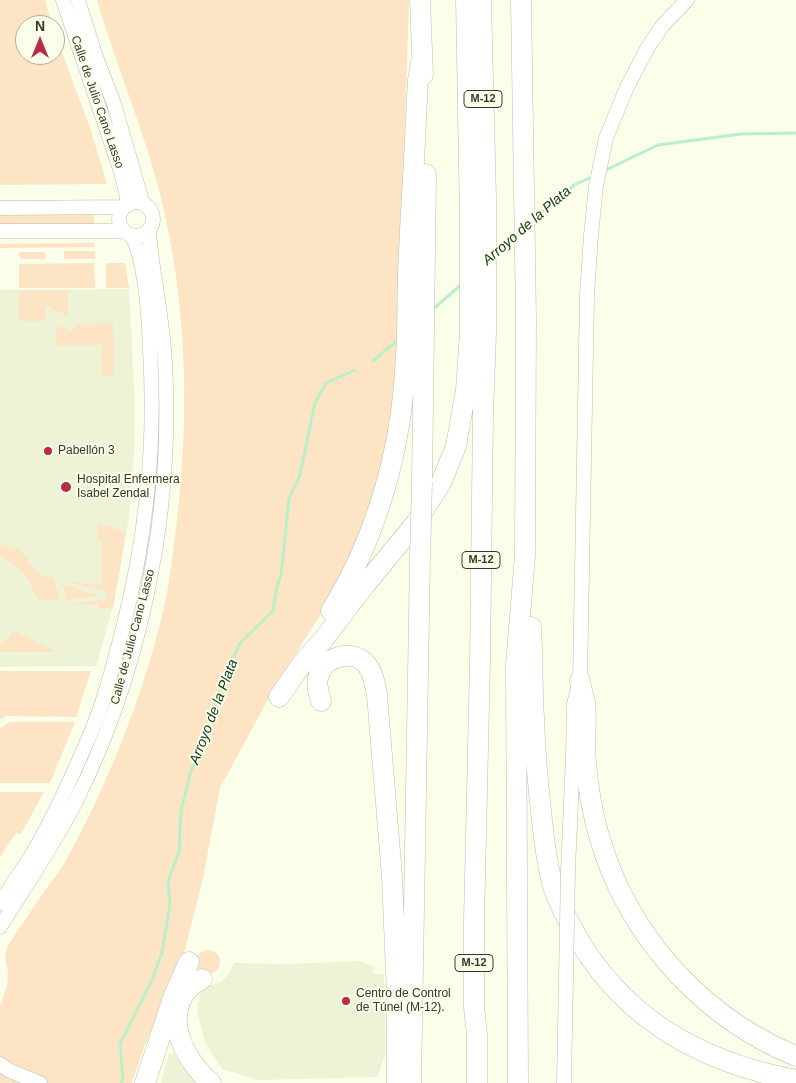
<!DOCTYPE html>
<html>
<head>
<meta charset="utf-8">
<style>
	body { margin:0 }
	#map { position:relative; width:796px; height:1083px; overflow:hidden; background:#fbfee9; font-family:Helvetica,sans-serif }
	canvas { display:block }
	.north { position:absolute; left:15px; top:15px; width:50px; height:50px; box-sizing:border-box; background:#fbfee9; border:1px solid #acae9f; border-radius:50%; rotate:0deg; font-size:14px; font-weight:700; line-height:20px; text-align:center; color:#36372f }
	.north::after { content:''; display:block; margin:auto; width:18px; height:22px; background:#bb2a47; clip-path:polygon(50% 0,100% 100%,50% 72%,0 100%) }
</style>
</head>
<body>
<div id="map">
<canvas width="796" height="1083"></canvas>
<div class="north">N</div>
</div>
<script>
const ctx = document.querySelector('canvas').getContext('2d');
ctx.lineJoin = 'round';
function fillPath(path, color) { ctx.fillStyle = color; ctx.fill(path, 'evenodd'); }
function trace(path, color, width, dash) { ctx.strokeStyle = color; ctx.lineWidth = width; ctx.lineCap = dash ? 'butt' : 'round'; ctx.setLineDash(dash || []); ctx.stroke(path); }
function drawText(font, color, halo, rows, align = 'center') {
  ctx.font = font + ' Helvetica,sans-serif'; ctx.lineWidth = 4; ctx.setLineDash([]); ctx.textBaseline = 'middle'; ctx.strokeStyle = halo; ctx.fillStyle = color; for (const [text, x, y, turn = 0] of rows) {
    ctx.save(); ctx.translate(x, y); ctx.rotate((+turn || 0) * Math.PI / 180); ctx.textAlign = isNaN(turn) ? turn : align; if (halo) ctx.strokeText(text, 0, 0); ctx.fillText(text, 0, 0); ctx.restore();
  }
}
fillPath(new Path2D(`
	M 129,289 L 135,407 L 134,454 L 129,517 L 120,569 L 112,610 L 98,660 L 96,666 L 0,667 L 0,290 Z
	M 359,961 L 374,967 L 373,974 L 384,974 L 386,1053 L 377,1077 L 259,1080 L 222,1069 L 205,1042 L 197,1010 L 200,996 L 205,987 L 221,982 L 230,972 L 234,963 L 289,964 Z
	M 169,1054 L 175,1054 L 189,1075 L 197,1083 L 161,1083 Z`), '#eff3d6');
fillPath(new Path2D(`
	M 0,0 L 45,0 L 52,25 L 25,25 L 25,55 L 55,55 L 55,33 L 91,131 L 107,184 L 0,185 Z
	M 97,0 L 409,0 L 396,406 L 376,493 L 337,589 L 278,681 L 220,788 L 202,883 L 180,968 L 144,1047 L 132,1083 L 0,1083 L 0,1006 L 7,986 L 8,972 L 5,958 L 7,947 C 20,927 33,908 46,889 C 53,879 61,870 66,860 C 110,781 149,681 167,593 C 170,577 172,560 174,544 C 189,435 189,323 165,215 C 149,141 118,72 97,0 Z
	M 0,213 L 94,213 L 94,224 L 0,224 Z
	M 94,243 L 94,247 L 0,248 L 0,244 Z
	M 64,251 L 95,251 L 95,259 L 64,259 Z
	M 19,252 L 45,252 L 45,259 L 20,259 Z
	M 94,263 L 95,288 L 19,288 L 19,264 Z
	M 106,263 L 125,263 L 129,288 L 106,288 Z
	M 68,290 L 68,316 L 46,306 L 45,321 L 19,321 L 19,291 Z
	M 113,323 L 114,375 L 102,376 L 101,345 L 56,345 L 56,333 L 59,326 L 72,331 L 76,324 Z
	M 97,523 L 126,532 L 113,608 L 98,608 L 98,604 L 67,605 L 98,600 L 106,600 L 107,592 L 63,581 L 102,585 L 102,541 L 97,540 Z
	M 0,544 L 20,550 L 40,575 L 54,579 L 60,600 L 38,600 C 35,596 34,592 32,588 C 26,574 15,563 0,556 Z
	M 63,585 L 96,594 L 96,596 L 67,600 Z
	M 13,630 L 57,652 L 0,652 L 0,645 L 9,637 Z
	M 0,671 L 91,671 L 76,717 L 6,716 L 0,720 Z
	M 10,722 L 75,722 L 50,783 L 0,783 L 0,728 Z
	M 0,792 L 44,792 L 21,834 L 16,833 L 0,857 Z
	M196 962a12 12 0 1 1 24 0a12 12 0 1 1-24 0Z`), '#fce4c4');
trace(new Path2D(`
	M 604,171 L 658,145 L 741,134 L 796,133
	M 531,222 L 574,185 L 594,176
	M 494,255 L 517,235
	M 432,310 L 463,283
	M 373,361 L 399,339
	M 121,1083 L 123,1079 L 120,1044 L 152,980 L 162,953 L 170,904 L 168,881 L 179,852 L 181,811 L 190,774 L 207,735 L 218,696 L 231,662 L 240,643 L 273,611 L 277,586 L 281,575 L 289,499 L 300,475 L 315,403 L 326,383 L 355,370`), '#baf0c9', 3);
const minor = new Path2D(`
	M 63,0 L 121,172 L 126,192 L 128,205
	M 78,0 L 96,57 L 114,104 L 143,204
	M119 219a17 17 0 1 1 34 0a17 17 0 1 1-34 0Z
	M 0,208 L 124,207
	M 0,231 L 123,231
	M 568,870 L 573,757 L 574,704 L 580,681 L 587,295 L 591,235 L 596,186 L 606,138 L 627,87 L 648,47 L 663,25 L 687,0
	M 0,903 C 10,887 21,872 31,856 C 54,818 72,777 89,737 C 103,705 112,670 121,636 C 146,540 156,450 150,351 C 149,320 146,263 132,236
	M 0,927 C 26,885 54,845 76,801 C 137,679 170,528 166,391 C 166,359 162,326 157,294 C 154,273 150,251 149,230
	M 0,1064 L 10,1071 L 40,1083
	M 564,1083 L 566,977`);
const highway = new Path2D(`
	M 420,0 L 423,75
	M 422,482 L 426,174
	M 331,611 C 375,540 400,455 405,371 C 408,339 407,306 408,273 C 410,221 414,170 416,118 L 418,80 L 421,63
	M 531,627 C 533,657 532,687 534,718 C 535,752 538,786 542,820 C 544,841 547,862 552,883 C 557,901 567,918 576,935 C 624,1020 703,1063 796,1080
	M 580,681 C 581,688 583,695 585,703 C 587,718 585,733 585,748 C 586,771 589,794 594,816 C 597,832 603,848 608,863 C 641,949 710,1021 796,1056
	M 279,697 L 304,661 L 323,640 L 365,585 L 415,524 L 441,483 L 456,446 L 466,390 L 470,332 L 470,221 L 466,0
	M 321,701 C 319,693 316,685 318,678 C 322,656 354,648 367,665 C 374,674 375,685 377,695 L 392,876 L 397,995 L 397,1083
	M 202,979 C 157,1003 180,1057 211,1083
	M 145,1083 L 174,995 L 189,962
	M 411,1083 L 420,557
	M 477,1083 L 477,1035 L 474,1007 L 474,920 L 480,662 L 483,415 L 486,333 L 486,198 L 481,0
	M 518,1083 L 516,665 L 525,555 L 526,318 L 521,0`);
trace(minor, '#bbbea9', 15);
trace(highway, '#bbbea9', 21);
trace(minor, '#fff', 14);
trace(highway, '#fff', 20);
const minorBridge = new Path2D(`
	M 566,977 L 568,870`);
const highwayBridge = new Path2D(`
	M 420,557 L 422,482`);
trace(minorBridge, '#bbbea9', 15, []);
trace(highwayBridge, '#bbbea9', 21, []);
trace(minorBridge, '#fff', 14);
trace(highwayBridge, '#fff', 20);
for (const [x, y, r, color] of [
	[48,451,5,"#bb2a47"],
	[66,487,6,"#bb2a47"],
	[346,1001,5,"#bb2a47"]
]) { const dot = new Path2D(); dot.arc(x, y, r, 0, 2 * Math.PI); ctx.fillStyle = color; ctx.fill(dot); trace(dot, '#fbfee9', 2); }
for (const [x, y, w] of [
	[483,99,38],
	[481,560,38],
	[474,963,38]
]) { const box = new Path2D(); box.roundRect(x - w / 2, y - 8.5, w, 17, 4); ctx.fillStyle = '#fbfee9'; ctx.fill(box); trace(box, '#36372f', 1); }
drawText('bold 11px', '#36372f', null, [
	["M-12",483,99],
	["M-12",481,560],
	["M-12",474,963]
]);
drawText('12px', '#36372f', '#fbfee9', [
	["Calle de Julio Cano Lasso",97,102,71],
	["Calle de Julio Cano Lasso",133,637,-75]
]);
drawText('12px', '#36372f', '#fbfee9', [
	["Pabellón 3",58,451],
	["Hospital Enfermera",77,480],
	["Isabel Zendal",77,494],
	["Centro de Control",356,994],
	["de Túnel (M-12).",356,1008]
], 'left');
drawText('italic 14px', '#0d361e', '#fbfee9', [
	["Arroyo de la Plata",527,226,-41],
	["Arroyo de la Plata",214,712,-69]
]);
</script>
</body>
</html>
